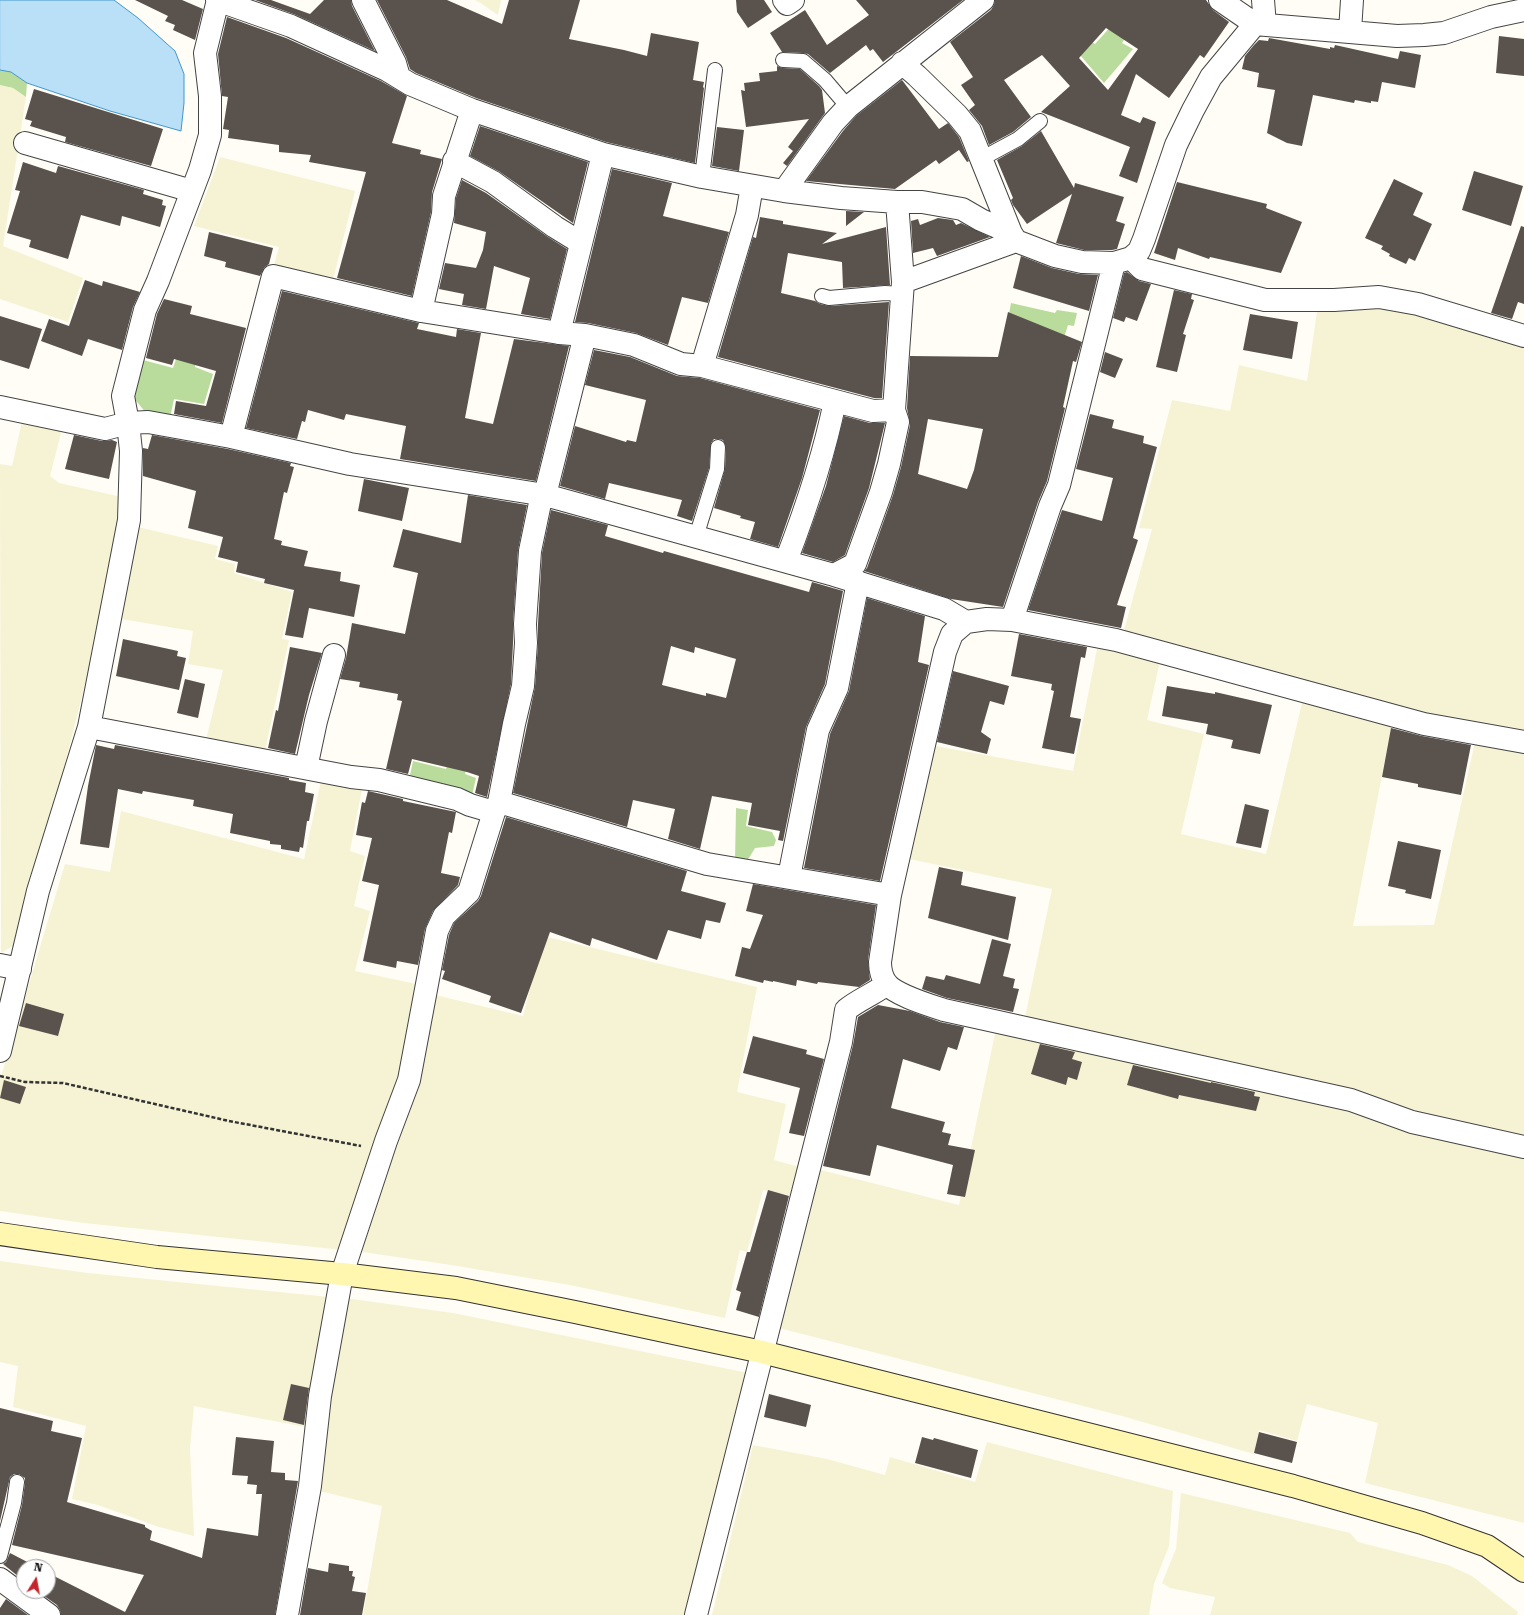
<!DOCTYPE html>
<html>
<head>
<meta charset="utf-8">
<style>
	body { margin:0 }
	#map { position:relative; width:1524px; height:1615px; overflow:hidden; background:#fffdf5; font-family:"Roboto Serif",serif }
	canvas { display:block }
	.north { position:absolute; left:16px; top:1559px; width:40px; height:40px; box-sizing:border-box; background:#fff; border:1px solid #a0a0a0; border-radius:50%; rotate:11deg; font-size:11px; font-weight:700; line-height:16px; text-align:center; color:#111 }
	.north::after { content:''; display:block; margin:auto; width:14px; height:18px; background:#c4262e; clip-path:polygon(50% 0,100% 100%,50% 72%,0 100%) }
</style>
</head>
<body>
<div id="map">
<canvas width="1524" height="1615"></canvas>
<div class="north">N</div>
</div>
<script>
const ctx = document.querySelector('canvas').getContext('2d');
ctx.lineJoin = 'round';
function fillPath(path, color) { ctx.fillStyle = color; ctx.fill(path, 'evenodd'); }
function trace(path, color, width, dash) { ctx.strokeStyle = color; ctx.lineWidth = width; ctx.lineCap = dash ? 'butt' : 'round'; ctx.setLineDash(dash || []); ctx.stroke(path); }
fillPath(new Path2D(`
	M 475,0 L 501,0 L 498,15 L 479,2 Z
	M 0,85 L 13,88 L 26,97 L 3,246 L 83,278 L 68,322 L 0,299 Z
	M 220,157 L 355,191 L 332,284 L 273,269 L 279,247 L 194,226 Z
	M 1370,300 L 1524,342 L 1524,733 L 1451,721 L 1123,634 L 1152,529 L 1139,528 L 1172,400 L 1230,411 L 1239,365 L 1307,381 L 1318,304 Z
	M 23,417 L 63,425 L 50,476 L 59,483 L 122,497 L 106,601 L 20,942 L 1,953 L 0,464 L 12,466 Z
	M 138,527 L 218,546 L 215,559 L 235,564 L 234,573 L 292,592 L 282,639 L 289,640 L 264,755 L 205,744 L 223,670 L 188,664 L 193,631 L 121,619 Z
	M 1098,644 L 1160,661 L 1147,720 L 1204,734 L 1181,834 L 1266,854 L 1303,699 L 1392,723 L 1353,926 L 1434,925 L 1475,742 L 1524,749 L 1524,1142 L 1024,1022 L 1052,889 L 905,858 L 930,745 L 1073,771 Z
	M 321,781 L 362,789 L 350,851 L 365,856 L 354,906 L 370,911 L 355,971 L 421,985 L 404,1077 L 343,1250 L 84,1223 L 0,1211 L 0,1080 L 65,864 L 110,872 L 121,811 L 304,859 Z
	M 543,936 L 757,987 L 737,1092 L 786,1104 L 774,1160 L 803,1168 L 796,1197 L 763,1190 L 747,1252 L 740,1250 L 725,1318 L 570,1285 L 451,1265 L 356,1251 L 431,994 L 523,1016 Z
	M 996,1029 L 1124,1054 L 1524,1155 L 1524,1523 L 1365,1483 L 1378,1423 L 1307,1404 L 1297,1441 L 1259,1430 L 1254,1454 L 1122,1416 L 775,1327 L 817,1169 L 959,1205 Z
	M 0,1261 L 88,1273 L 329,1297 L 311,1428 L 194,1406 L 190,1448 L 194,1536 L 159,1527 L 98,1505 L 72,1499 L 86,1426 L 13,1407 L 18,1366 L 0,1362 Z
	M 345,1298 L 453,1313 L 748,1373 L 690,1615 L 363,1615 L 382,1506 L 315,1490 Z
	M 987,1442 L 1173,1491 L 1169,1546 L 1154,1584 L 1149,1615 L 712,1615 L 753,1445 L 827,1459 L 885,1475 L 890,1457 L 975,1482 Z
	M 1181,1493 L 1350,1533 L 1358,1542 L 1448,1565 L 1472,1576 L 1518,1612 L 1517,1615 L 1210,1615 L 1215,1597 L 1170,1588 L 1162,1583 L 1176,1549 Z`), '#f6f3d4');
fillPath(new Path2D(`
	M 1114,23 L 1129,32 L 1122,43 L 1133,49 L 1104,83 L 1074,48 L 1086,38 L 1095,44 Z
	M 0,70 L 11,72 L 27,83 L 26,97 L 13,88 L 0,85 Z
	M 1011,303 L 1055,313 L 1057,310 L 1077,313 L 1074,326 L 1068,325 L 1063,341 L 1007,325 Z
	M 177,356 L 196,361 L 195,367 L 213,374 L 204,404 L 174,399 L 170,418 L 146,413 L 133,397 L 143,360 L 173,368 Z
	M 413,761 L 446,769 L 447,766 L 466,770 L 465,774 L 476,778 L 471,800 L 409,780 Z
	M 736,808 L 748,810 L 746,826 L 772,832 L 776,840 L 774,846 L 755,848 L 749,858 L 743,863 L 735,861 Z`), '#b9dc9c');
const water = new Path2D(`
	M 0,0 L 114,0 L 138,18 L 175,51 L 184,74 L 184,103 L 181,131 L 110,111 L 27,83 L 11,72 L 0,70 Z`);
fillPath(water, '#b9e0f7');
trace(water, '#3f96cf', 1);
fillPath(new Path2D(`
	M 135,0 L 182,0 L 203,9 L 195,40 L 173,30 L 175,25 L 165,21 L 168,16 Z
	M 255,0 L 271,0 L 310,14 L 324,0 L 351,0 L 352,6 L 375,51 L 296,15 Z
	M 377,0 L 447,0 L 502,24 L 509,0 L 580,0 L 569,39 L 624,50 L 647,56 L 651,33 L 699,42 L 693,80 L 704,82 L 703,87 L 704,88 L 695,163 L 606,142 L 476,98 L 416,73 L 410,69 L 406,57 Z
	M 736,0 L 764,0 L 772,12 L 748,28 L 737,12 Z
	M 856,0 L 963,0 L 883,62 L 873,49 L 870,51 L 866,45 L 830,73 L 808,54 L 803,53 L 782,52 L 770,33 L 805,10 L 827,45 L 869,15 Z
	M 995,0 L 1206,0 L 1213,10 L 1229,22 L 1204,58 L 1200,55 L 1169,98 L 1136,74 L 1121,115 L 1140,123 L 1143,117 L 1156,122 L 1137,183 L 1119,176 L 1130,147 L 1041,112 L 1070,86 L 1042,55 L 1004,80 L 1031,117 L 1013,132 L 989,145 L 982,126 L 969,110 L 975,105 L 961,85 L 973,77 L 950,42 L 991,10 L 994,5 ZM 1106,28 L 1138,49 L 1108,90 L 1079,58 Z
	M 227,17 L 286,38 L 381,81 L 407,96 L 392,143 L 421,150 L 420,154 L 442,159 L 432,192 L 431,212 L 412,296 L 337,278 L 366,172 L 309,162 L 311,155 L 279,152 L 279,145 L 228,138 L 229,130 L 223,129 L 228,97 L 222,96 L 218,54 Z
	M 1499,36 L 1524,39 L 1524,76 L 1496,73 Z
	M 1269,38 L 1330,49 L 1330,47 L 1334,48 L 1335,45 L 1398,59 L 1400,51 L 1421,55 L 1415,88 L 1382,82 L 1378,102 L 1371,101 L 1371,103 L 1355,100 L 1354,103 L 1313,95 L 1302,146 L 1287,143 L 1267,133 L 1275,90 L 1257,87 L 1259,73 L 1242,69 L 1245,56 L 1254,45 L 1259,40 L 1268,41 Z
	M 777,66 L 783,68 L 800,69 L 819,86 L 822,90 L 825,113 L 787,166 L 783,163 L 793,151 L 788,147 L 809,119 L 746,127 L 741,90 L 745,91 L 744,83 L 760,81 L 759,73 L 777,71 Z
	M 902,80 L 939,129 L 948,123 L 959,137 L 969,161 L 967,162 L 959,150 L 939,164 L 936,160 L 895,189 L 806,181 L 843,131 L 856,116 Z
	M 34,89 L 163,129 L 151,166 L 65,142 L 66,137 L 30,126 L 32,121 L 25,119 Z
	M 480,126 L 588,162 L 573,223 L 500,172 L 470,156 Z
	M 717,127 L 744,130 L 739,171 L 712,166 Z
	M 1041,131 L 1074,188 L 1075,183 L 1124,197 L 1116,221 L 1125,224 L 1117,249 L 1112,250 L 1084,250 L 1056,243 L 1072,194 L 1027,224 L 1013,205 L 1011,200 L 1013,198 L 997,160 L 1022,146 Z
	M 23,162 L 56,173 L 58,166 L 144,190 L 143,194 L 163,200 L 162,205 L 166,206 L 160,227 L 122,216 L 120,226 L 81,215 L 68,259 L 29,247 L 31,240 L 7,233 L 20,191 L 15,190 Z
	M 612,169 L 672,183 L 663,216 L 729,232 L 708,303 L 682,297 L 668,345 L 636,333 L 588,323 L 575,322 Z
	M 1474,171 L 1523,186 L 1511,226 L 1462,210 Z
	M 1394,179 L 1423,193 L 1413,215 L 1432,224 L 1415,261 L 1409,258 L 1406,264 L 1389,256 L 1390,254 L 1381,249 L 1383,246 L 1365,238 Z
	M 462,180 L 486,193 L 548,237 L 567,249 L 550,319 L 521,314 L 530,278 L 494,266 L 486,309 L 462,305 L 464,294 L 439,289 L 445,263 L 476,268 L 483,250 L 486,232 L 454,223 L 456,198 Z
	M 1177,182 L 1267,204 L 1266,208 L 1302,222 L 1281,273 L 1210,257 L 1209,259 L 1178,248 L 1175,260 L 1154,253 Z
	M 846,211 L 864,212 L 846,226 Z
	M 760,217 L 783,221 L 783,224 L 837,233 L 822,244 L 886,227 L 890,285 L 843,288 L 842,262 L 788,253 L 781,293 L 815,301 L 820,304 L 829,306 L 889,302 L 882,398 L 874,398 L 718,357 L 753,237 L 756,238 Z
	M 938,218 L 953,220 L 956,225 L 961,223 L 990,237 L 937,256 L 933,248 L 913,253 L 911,221 L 918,219 L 920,225 Z
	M 1521,226 L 1524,227 L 1524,304 L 1518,302 L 1512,319 L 1491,313 Z
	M 209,232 L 273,248 L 269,264 L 264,268 L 260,276 L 225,267 L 226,262 L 204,256 Z
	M 1021,256 L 1052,268 L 1079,274 L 1098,275 L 1089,311 L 1013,288 Z
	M 1127,272 L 1139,281 L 1151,284 L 1137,321 L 1126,317 L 1124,322 L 1113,318 L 1124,273 Z
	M 85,280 L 102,286 L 103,281 L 140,292 L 133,307 L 122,350 L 88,339 L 82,356 L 41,341 L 49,319 L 69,326 Z
	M 1174,290 L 1192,294 L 1191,299 L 1194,300 L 1183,334 L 1186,335 L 1177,372 L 1156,367 Z
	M 282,291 L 419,323 L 417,329 L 456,337 L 457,329 L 481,333 L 465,418 L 493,424 L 514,339 L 569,346 L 536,481 L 400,459 L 406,426 L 346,414 L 344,420 L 308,410 L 305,422 L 302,421 L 297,439 L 246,428 Z
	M 164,299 L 192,306 L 190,314 L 246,328 L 222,423 L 174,414 L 176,401 L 206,406 L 216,371 L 174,359 L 172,365 L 146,358 L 157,314 Z
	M 1008,312 L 1082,342 L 1076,362 L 1073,361 L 1063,407 L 1065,408 L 1047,481 L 1038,502 L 1003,607 L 951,599 L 864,571 L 867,568 L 893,495 L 901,467 L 910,425 L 907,408 L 910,356 L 998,357 ZM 928,419 L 983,429 L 974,470 L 967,489 L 918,474 Z
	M 1250,314 L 1298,322 L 1292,359 L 1243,350 Z
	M 0,316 L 42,329 L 29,369 L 0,360 Z
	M 594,350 L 630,357 L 677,376 L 700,378 L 820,410 L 802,478 L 778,547 L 750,539 L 755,522 L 740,518 L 741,516 L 714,508 L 725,469 L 726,447 L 723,440 L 719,439 L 714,439 L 711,443 L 709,468 L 692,521 L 677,516 L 682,500 L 609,483 L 605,499 L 560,486 L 575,426 L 626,442 L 627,440 L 636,442 L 646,400 L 585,385 Z
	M 1105,352 L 1123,359 L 1115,378 L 1100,372 Z
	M 1090,414 L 1114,420 L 1112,428 L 1144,436 L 1143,443 L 1157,447 L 1133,538 L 1138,540 L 1117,605 L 1126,607 L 1121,628 L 1028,610 L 1062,510 L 1102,521 L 1113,478 L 1076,469 Z
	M 844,416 L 870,423 L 885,423 L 869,488 L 845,555 L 833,562 L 802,553 L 826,486 Z
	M 74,435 L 102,441 L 112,440 L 117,442 L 109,479 L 65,469 Z
	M 152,435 L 228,449 L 291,463 L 290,466 L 294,467 L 287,493 L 284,492 L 274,539 L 282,541 L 281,545 L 308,551 L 304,566 L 341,572 L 340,581 L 360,585 L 354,617 L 309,608 L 303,638 L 285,635 L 294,590 L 264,583 L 265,579 L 236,572 L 238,562 L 218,557 L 223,537 L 188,528 L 196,491 L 143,476 L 143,448 L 148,449 Z
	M 364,479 L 409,488 L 402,521 L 358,511 Z
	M 468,495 L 527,505 L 518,550 L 513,623 L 513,643 L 511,684 L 487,797 L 475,793 L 479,776 L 467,772 L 412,759 L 408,774 L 386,769 L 402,701 L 397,700 L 398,694 L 359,687 L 360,682 L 340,679 L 346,658 L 352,623 L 405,634 L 418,573 L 393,567 L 403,529 L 461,543 Z
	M 551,510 L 608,525 L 605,536 L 663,553 L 664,551 L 809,592 L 812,582 L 843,591 L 825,684 L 806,727 L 783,841 L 778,840 L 780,831 L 748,825 L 752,803 L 712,796 L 700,849 L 668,839 L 675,809 L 633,800 L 627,827 L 513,793 L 535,687 L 538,644 L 538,624 L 542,553 ZM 671,646 L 694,653 L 695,647 L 736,659 L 726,698 L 706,693 L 706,696 L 662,685 Z
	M 867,598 L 925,616 L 918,662 L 929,665 L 880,881 L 804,868 L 830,734 L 849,691 Z
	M 1019,634 L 1087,647 L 1085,658 L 1081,657 L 1070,717 L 1081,719 L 1074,754 L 1042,748 L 1054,691 L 1051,690 L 1052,684 L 1011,676 Z
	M 123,639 L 178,651 L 177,656 L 186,658 L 179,690 L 116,676 Z
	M 290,647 L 322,653 L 309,695 L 295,754 L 268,748 L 276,710 L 278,711 Z
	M 953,671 L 1009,686 L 1004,705 L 990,701 L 981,732 L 991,739 L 987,754 L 937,742 Z
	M 185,679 L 205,684 L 198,718 L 177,713 Z
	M 1167,686 L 1215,694 L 1215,692 L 1272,705 L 1260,754 L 1231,748 L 1233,740 L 1206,734 L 1208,724 L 1162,716 Z
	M 1391,728 L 1422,736 L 1471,745 L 1461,795 L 1418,787 L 1418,784 L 1382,777 Z
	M 96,745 L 114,749 L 115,745 L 289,778 L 289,780 L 306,783 L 305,792 L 314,794 L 309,821 L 307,821 L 303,848 L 300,847 L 299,852 L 281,849 L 281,845 L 270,844 L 270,841 L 230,833 L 233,814 L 193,806 L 194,800 L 143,791 L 142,794 L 118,789 L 109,848 L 80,844 L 88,786 Z
	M 368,791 L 403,799 L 403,801 L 456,812 L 452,833 L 449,832 L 441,873 L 460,877 L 458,885 L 433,911 L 425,929 L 418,965 L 397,961 L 396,968 L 363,961 L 379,885 L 362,881 L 372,838 L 356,835 L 362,802 L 365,803 Z
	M 1245,804 L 1269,810 L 1261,848 L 1236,843 Z
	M 506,817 L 687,871 L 681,891 L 726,903 L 720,923 L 706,920 L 701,939 L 668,930 L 657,960 L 592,938 L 590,946 L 550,932 L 521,1013 L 489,1002 L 491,996 L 442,979 L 445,971 L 442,970 L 449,935 L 454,923 L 478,901 L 481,896 Z
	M 1398,841 L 1441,850 L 1431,899 L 1405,893 L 1406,890 L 1388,886 Z
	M 939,867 L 963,872 L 961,885 L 1016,897 L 1008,940 L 928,918 Z
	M 753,884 L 876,905 L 868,960 L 870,980 L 859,987 L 818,982 L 817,984 L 797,980 L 796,986 L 773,981 L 773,982 L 764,980 L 763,983 L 735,976 L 742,947 L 750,949 L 763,915 L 746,911 Z
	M 992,939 L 1011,944 L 1003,976 L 1015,979 L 1013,988 L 1019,989 L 1013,1012 L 947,998 L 922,989 L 926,976 L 944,980 L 946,975 L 980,984 Z
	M 26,1003 L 64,1014 L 58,1036 L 19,1026 Z
	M 878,1005 L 910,1011 L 940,1022 L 964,1027 L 957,1050 L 948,1047 L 940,1071 L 903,1059 L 891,1108 L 945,1122 L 942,1132 L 951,1134 L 948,1145 L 975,1150 L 965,1197 L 947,1194 L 953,1165 L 877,1145 L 870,1176 L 823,1166 L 853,1045 L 858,1017 Z
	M 753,1036 L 807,1050 L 806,1054 L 824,1059 L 804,1136 L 789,1133 L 800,1088 L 743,1073 Z
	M 1040,1044 L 1075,1052 L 1072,1059 L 1082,1062 L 1077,1080 L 1068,1077 L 1066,1085 L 1031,1074 Z
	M 1133,1065 L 1211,1083 L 1211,1082 L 1255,1092 L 1254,1096 L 1260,1097 L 1256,1111 L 1179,1095 L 1178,1099 L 1127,1085 Z
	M 4,1080 L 26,1087 L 20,1104 L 0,1098 Z
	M 768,1190 L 789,1196 L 759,1317 L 736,1310 L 741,1292 L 736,1290 L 747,1252 L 750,1252 Z
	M 291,1384 L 309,1388 L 304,1425 L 283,1420 Z
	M 769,1394 L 811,1405 L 806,1427 L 764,1417 Z
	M 0,1408 L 53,1421 L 51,1431 L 82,1438 L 67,1502 L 145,1525 L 145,1527 L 152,1531 L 150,1540 L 202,1558 L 207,1528 L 258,1536 L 262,1494 L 256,1494 L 257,1485 L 247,1484 L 248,1476 L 232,1475 L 236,1437 L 274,1441 L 271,1472 L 285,1473 L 285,1480 L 298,1481 L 275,1615 L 61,1615 L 60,1610 L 57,1605 L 37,1591 L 48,1591 L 48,1573 L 125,1612 L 144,1575 L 12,1545 L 22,1505 L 25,1483 L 25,1478 L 19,1474 L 14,1474 L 10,1477 L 0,1521 Z
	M 1259,1432 L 1297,1442 L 1292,1463 L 1254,1453 Z
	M 922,1437 L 933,1440 L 934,1438 L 978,1450 L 971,1478 L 915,1463 Z
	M 10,1553 L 37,1567 L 24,1567 L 24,1581 L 3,1564 L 6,1562 Z
	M 329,1563 L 349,1566 L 349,1571 L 353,1571 L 352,1576 L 355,1577 L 352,1591 L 366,1593 L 362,1615 L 300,1615 L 308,1568 L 328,1572 Z
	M 6,1599 L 28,1615 L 0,1615 L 0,1608 Z`), '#5a524d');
const lane = new Path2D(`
	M 783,60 L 803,61 L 825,80 L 848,107
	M 981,159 L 1018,139 L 1040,121
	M 702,177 L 715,70
	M 822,296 L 829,298 L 885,293 L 902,294
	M 696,537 L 717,469 L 718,447
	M 0,1556 L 14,1503 L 17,1482`);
const street = new Path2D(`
	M 217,0 L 291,26 L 387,70 L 410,84 L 472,110 L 603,154 L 702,177 L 784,191 L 841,198 L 897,202 L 922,202 L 962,209 L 981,220 L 1011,233 L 1016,241 L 1055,256 L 1082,262 L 1114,263 L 1131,258 L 1139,251 L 1144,239 L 1176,145 L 1193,110 L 1211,77 L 1255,24
	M 363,0 L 395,63 L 399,77
	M 784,0 L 787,4 L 793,0
	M 1220,0 L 1255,24 L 1397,36 L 1424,35 L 1444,33 L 1491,17 L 1524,10
	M 1263,0 L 1265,25
	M 1350,31 L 1352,0
	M 902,63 L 917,76 L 957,115 L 970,131 L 1011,233
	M 25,143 L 192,191
	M 454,161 L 493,182 L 555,227 L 581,243
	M 784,191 L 833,123 L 848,107 L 983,0
	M 1131,258 L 1142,269 L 1265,300 L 1334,300 L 1379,297 L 1418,304 L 1524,336
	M 903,282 L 1016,241
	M 421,311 L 443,214 L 444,196 L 472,110
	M 559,333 L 603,154
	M 702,366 L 747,215 L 752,186
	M 0,407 L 105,429 L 128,423 L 148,422 L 231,437 L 350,464 L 545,495 L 834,575 L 944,609 L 966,622
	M 231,437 L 273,276 L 421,311 L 559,333 L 585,335 L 634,345 L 681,364 L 702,366 L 873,411 L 894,410
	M 786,561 C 806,509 824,456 835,401
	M 834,575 L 855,564 L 881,492 L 889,464 L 898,422 L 894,410 L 903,282 L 897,202
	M 1012,620 L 1050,506 L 1059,485 L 1114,263
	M 89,727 L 351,777 L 379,780 L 457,799 L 470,805 L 494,812
	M 1524,742 L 1424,724 L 1116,640 L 1012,620 L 987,619 L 966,622 L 952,634 L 945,652 L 890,895 L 880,962 C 880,970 881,976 886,983 C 895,995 929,1005 944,1010 L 1351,1100 L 1412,1122 L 1524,1147
	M 306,768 L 316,721 L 334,655
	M 499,802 L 707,864 L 890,895
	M 789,877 L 818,730 L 837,688 L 858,582
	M 0,965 L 20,969
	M 0,1051 L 38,891 L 89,727 L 129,520 L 131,451 L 128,423 L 123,396 L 145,310 L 158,281 L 200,170 L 210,135 L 210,96 L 205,53 L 218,0
	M 0,1579 L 49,1615
	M 287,1615 L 310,1486 L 320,1396 L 342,1274 L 386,1141 L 409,1080 L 437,931 L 444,916 L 469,892 L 494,812 L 499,802 L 514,724 L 523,686 L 526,643 L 525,624 L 530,551 L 540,503 L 545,495 L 585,335
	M 696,1615 L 841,1042 L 846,1010 C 858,1000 874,994 887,984`);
const secondary = new Path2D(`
	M 0,1234 L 157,1257 L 342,1274 L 456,1288 L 575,1312 L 762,1352 L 1293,1486 L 1422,1523 L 1487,1546 L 1524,1571`);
trace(lane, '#444', 16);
trace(street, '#444', 24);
trace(secondary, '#333', 24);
trace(new Path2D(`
	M 0,1076 L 25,1082 L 63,1083 L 229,1121 L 361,1146`), '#333', 2.5, [4, 2]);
trace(lane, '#fff', 14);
trace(street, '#fff', 22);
trace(secondary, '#fff6b0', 22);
</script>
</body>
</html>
